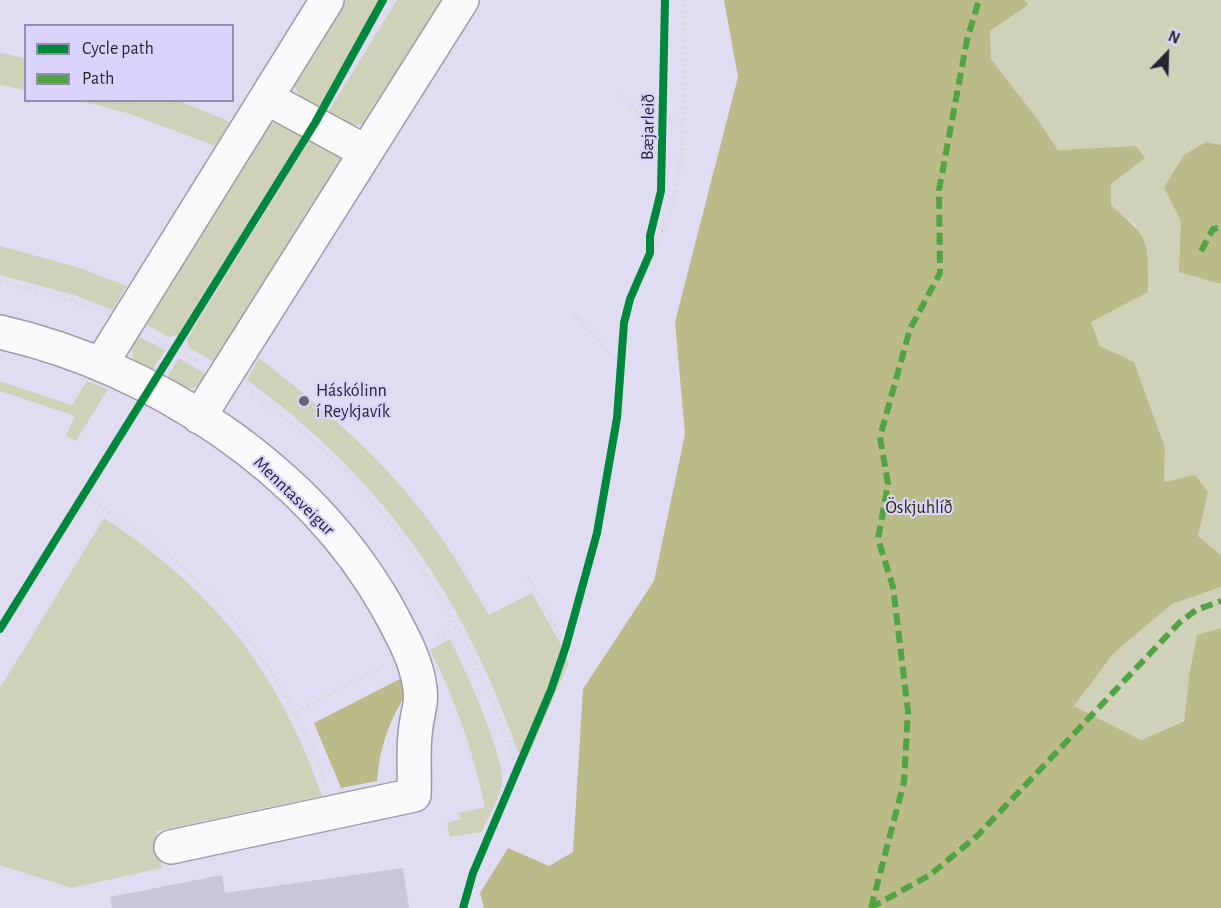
<!DOCTYPE html>
<html>
<head>
<meta charset="utf-8">
<style>
	body { margin:0 }
	#map { position:relative; width:1221px; height:908px; overflow:hidden; background:#e0ddf3; font-family:"Alegreya Sans",sans-serif }
	canvas { display:block }
	.legend { position:absolute; left:24px; top:24px; width:210px; height:78px; box-sizing:border-box; background:#dad4fc; border:2px solid #938eac; margin:0; padding:8px 10px; list-style:none; font-size:18px; color:#282534 }
	.legend li { display:flex; align-items:center; gap:12px; height:30px }
	.legend b { width:30px; border:2px solid #938eac }
	.north { position:absolute; left:1137px; top:24px; width:60px; height:60px; -webkit-text-stroke:4px #dad4fc; paint-order:stroke; rotate:23deg; font-size:16px; font-weight:700; line-height:24px; text-align:center; color:#282534 }
	.north::after { content:''; display:block; margin:auto; width:21px; height:27px; background:#282534; clip-path:polygon(50% 0,100% 100%,50% 72%,0 100%) }
</style>
</head>
<body>
<div id="map">
<canvas width="1221" height="908"></canvas>
<ul class="legend">
<li><b style="height:8px;background:#00873e"></b>Cycle path</li>
<li><b style="height:8px;background:#51a344"></b>Path</li>
</ul>
<div class="north">N</div>
</div>
<script>
const ctx = document.querySelector('canvas').getContext('2d');
ctx.lineJoin = 'round';
function fillPath(path, color) { ctx.fillStyle = color; ctx.fill(path, 'evenodd'); }
function trace(path, color, width, dash) { ctx.strokeStyle = color; ctx.lineWidth = width; ctx.lineCap = dash ? 'butt' : 'round'; ctx.setLineDash(dash || []); ctx.stroke(path); }
function drawText(font, color, halo, rows, align = 'center') {
  ctx.font = font + ' "Alegreya Sans",sans-serif'; ctx.lineWidth = 4.5; ctx.setLineDash([]); ctx.textBaseline = 'middle'; ctx.strokeStyle = halo; ctx.fillStyle = color; for (const [text, x, y, turn = 0] of rows) {
    ctx.save(); ctx.translate(x, y); ctx.rotate((+turn || 0) * Math.PI / 180); ctx.textAlign = isNaN(turn) ? turn : align; if (halo) ctx.strokeText(text, 0, 0); ctx.fillText(text, 0, 0); ctx.restore();
  }
}
fillPath(new Path2D(`
	M 344,0 L 386,0 L 318,109 L 301,99 L 293,83 Z
	M 397,0 L 441,0 L 364,124 L 348,126 L 327,114 Z
	M 1025,0 L 1221,0 L 1221,555 L 1198,536 L 1208,492 L 1164,482 L 1165,448 L 1134,363 L 1100,346 L 1091,322 L 1136,226 L 1111,205 L 1110,184 L 1145,158 L 1136,146 L 1058,150 L 1036,117 L 991,59 L 990,31 L 1027,5 Z
	M 0,53 L 25,58 L 25,90 L 0,85 Z
	M 81,101 L 180,101 L 230,122 L 215,146 L 127,113 Z
	M 284,122 L 304,132 L 178,335 L 169,337 L 145,324 L 269,123 Z
	M 312,136 L 334,150 L 341,162 L 216,363 L 189,348 L 187,339 Z
	M 0,246 L 80,268 L 127,286 L 112,310 L 74,295 L 0,275 Z
	M 137,336 L 165,350 L 151,372 L 134,363 L 131,346 Z
	M 179,358 L 208,375 L 203,384 L 183,391 L 165,381 Z
	M 259,358 C 317,403 374,450 419,508 C 446,541 467,578 489,615 L 532,593 L 564,650 L 568,664 L 528,757 L 518,752 C 463,594 383,479 247,380 Z
	M 0,381 L 72,405 L 87,381 L 108,389 L 76,441 L 66,436 L 75,416 L 0,391 Z
	M 104,518 C 215,591 278,670 322,796 L 156,831 L 162,868 L 71,888 L 0,865 L 0,688 Z
	M 1221,587 L 1221,628 L 1197,636 L 1190,670 L 1184,720 L 1141,740 L 1074,706 L 1114,653 L 1172,604 Z
	M 450,639 C 463,665 506,757 502,784 C 499,799 488,817 482,832 L 450,837 L 447,823 L 460,819 L 459,813 L 485,807 C 473,752 456,700 430,650 Z`), '#d0d1b9');
fillPath(new Path2D(`
	M 724,0 L 1025,0 L 1028,5 L 990,31 L 991,59 L 1036,117 L 1058,150 L 1136,146 L 1145,158 L 1111,184 L 1111,205 C 1151,240 1148,239 1148,292 L 1091,322 L 1100,346 L 1134,362 L 1165,448 L 1164,482 L 1195,475 L 1208,492 L 1198,536 L 1221,555 L 1221,587 L 1172,604 L 1114,653 L 1074,706 L 1141,740 L 1184,721 L 1190,670 L 1197,635 L 1221,628 L 1221,908 L 484,908 L 480,893 L 508,848 L 549,866 L 573,852 L 583,689 L 654,581 L 685,434 L 675,322 L 738,77 Z
	M 1206,142 L 1221,145 L 1221,284 L 1179,272 L 1181,221 L 1164,187 L 1184,155 Z
	M 400,679 L 407,693 C 389,720 379,749 377,781 L 341,788 L 314,723 Z`), '#babb88');
fillPath(new Path2D(`
	M 403,868 L 409,908 L 112,908 L 110,897 L 222,875 L 226,899 L 225,893 Z`), '#c8c6d7');
const minor = new Path2D(`
	M 267,98 L 366,152
	M 0,332 C 153,367 308,468 387,607 C 398,628 411,650 417,673 C 425,704 417,708 415,735 C 413,755 415,775 414,795 L 171,847
	M 101,364 L 327,0
	M 199,417 L 462,0`);
trace(minor, '#9c9aaa', 36);
trace(new Path2D(`
	M 616,94 L 641,115 L 682,122
	M 650,253 C 694,192 683,74 685,0
	M 0,281 L 72,301 L 97,311
	M 573,313 L 619,363
	M 152,337 L 199,362
	M 251,394 C 381,478 467,619 515,763 L 518,766
	M 83,495 C 200,565 278,653 325,781
	M 528,577 L 566,646
	M 0,629 L 133,416
	M 437,637 L 457,627
	M 296,712 L 383,666`), '#dad9df', 4, [3, 3]);
trace(minor, '#fafafd', 33);
trace(new Path2D(`
	M 1201,251 L 1213,229 L 1221,227
	M 870,908 L 930,875 L 978,835 L 1179,623 L 1196,610 L 1221,601
	M 871,908 L 904,782 L 908,711 L 893,587 L 878,539 L 888,484 L 880,437 L 910,329 L 940,273 L 939,190 L 967,40 L 979,0`), '#51a344', 6, [12, 6]);
trace(new Path2D(`
	M 0,629 L 315,123 L 383,0
	M 463,908 L 473,873 L 551,690 L 566,646 L 597,533 L 617,418 L 624,323 L 630,299 L 650,253 L 650,236 L 661,191 L 665,0`), '#00873e', 8);
for (const [x, y, r, color] of [
	[304,401,6,"#686577"]
]) { const dot = new Path2D(); dot.arc(x, y, r, 0, 2 * Math.PI); ctx.fillStyle = color; ctx.fill(dot); trace(dot, '#dad4fc', 2); }
drawText('18px', '#282534', '#dad4fc', [
	["Bæjarleið",648,127,-89],
	["Menntasveigur",294,496,44]
]);
drawText('18px', '#282534', '#dad4fc', [
	["Háskólinn",316,391],
	["í Reykjavík",316,412]
], 'left');
drawText('18px', '#2c2e00', '#dad4fc', [
	["Öskjuhlíð",919,508]
]);
</script>
</body>
</html>
